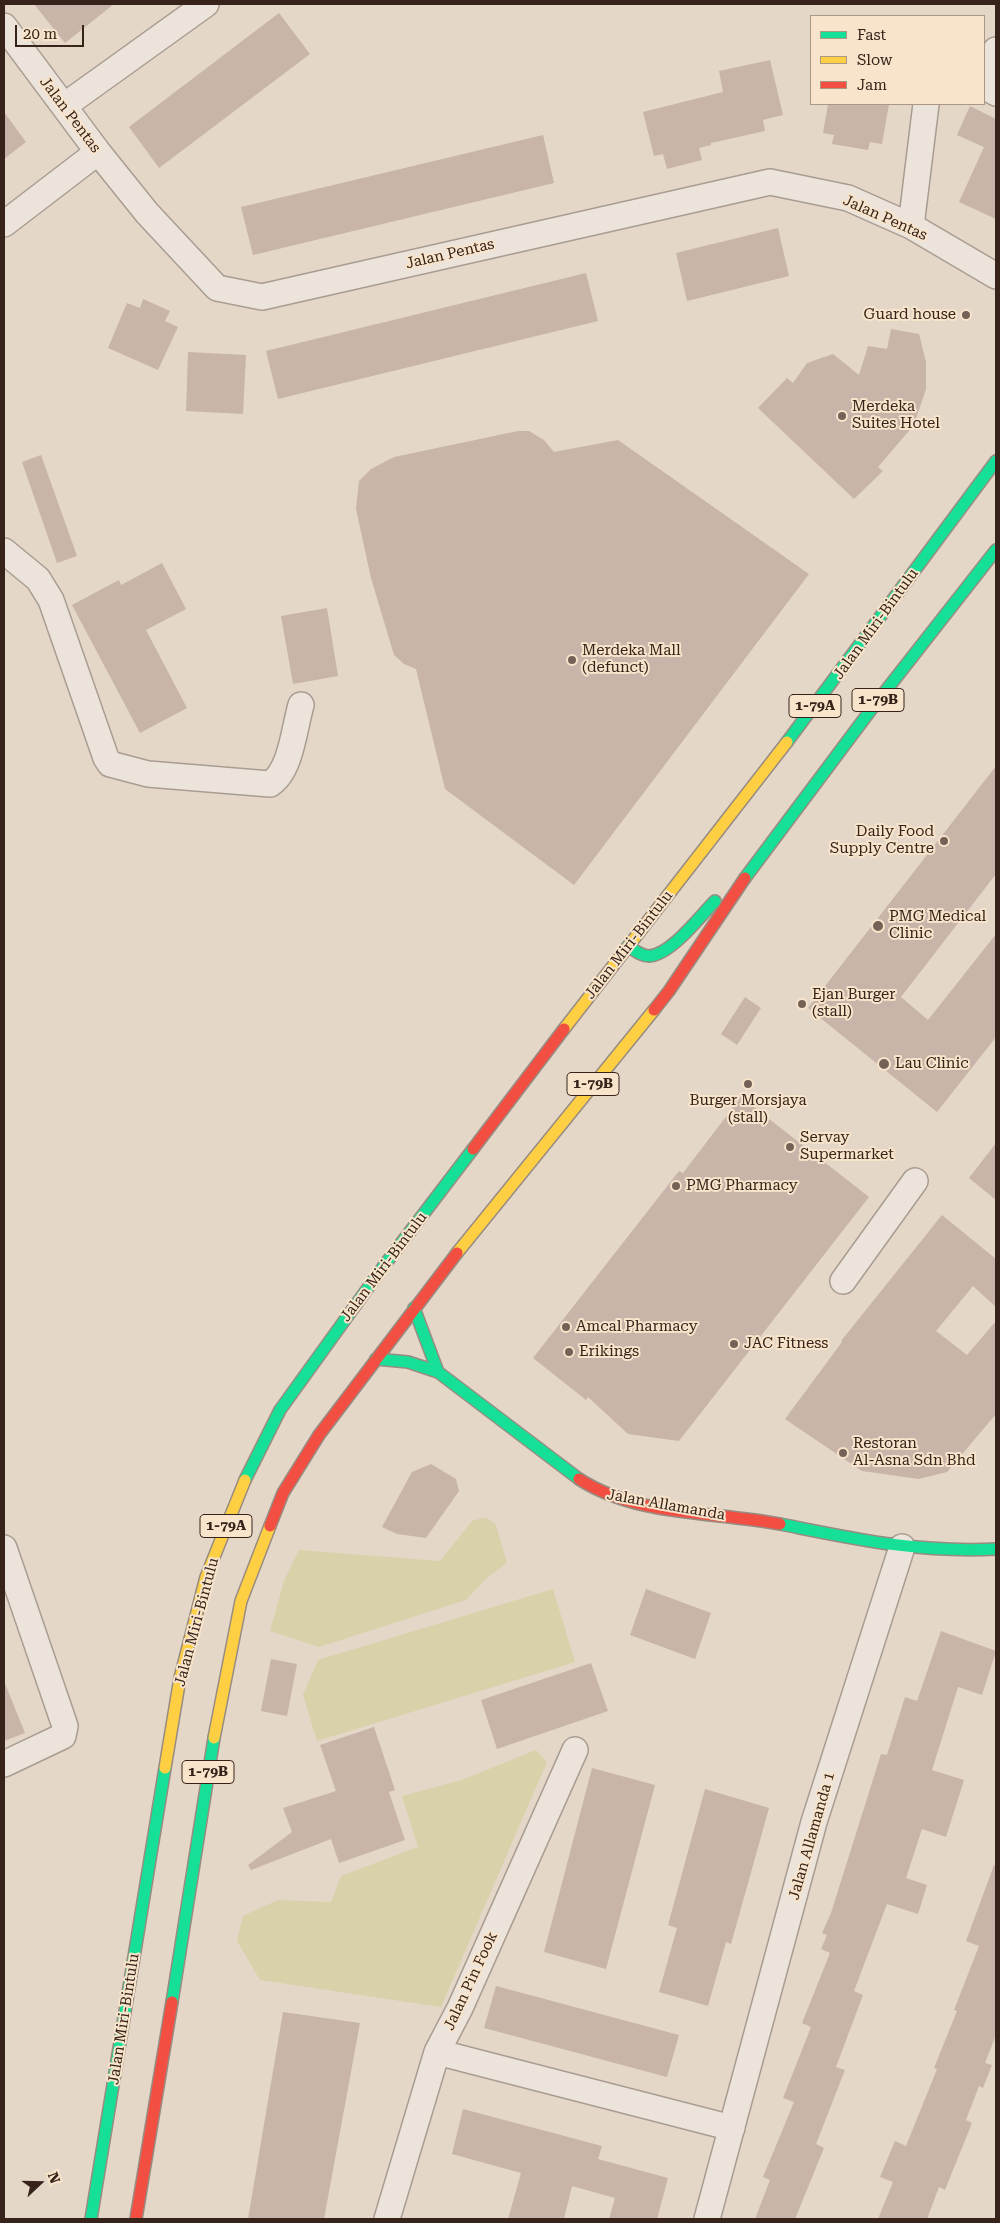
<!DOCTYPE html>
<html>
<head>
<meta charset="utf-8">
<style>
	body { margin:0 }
	#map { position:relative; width:1000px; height:2223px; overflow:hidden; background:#e4d7c8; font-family:"Roboto Serif",serif }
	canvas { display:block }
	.frame { position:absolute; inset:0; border:5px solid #37231a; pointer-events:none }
	.legend { position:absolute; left:810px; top:15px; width:175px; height:90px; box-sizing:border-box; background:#f8e4cb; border:1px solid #ab9784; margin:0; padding:6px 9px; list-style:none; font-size:15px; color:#37231a }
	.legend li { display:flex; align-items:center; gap:10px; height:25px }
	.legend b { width:25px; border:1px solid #ab9784 }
	.north { position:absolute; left:15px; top:2158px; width:50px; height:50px; -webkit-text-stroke:4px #f8e4cb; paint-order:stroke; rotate:69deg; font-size:14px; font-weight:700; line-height:20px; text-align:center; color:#37231a }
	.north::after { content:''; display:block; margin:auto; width:18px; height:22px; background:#37231a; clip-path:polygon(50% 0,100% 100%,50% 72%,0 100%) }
	.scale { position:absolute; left:15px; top:25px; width:69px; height:22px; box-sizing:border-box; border:2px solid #37231a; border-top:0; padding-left:6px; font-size:15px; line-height:18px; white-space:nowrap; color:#37231a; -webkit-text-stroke:4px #f8e4cb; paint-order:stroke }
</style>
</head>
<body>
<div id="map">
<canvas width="1000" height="2223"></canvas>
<div class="frame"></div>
<ul class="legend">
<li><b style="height:6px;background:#16e098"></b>Fast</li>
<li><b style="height:6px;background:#ffcf43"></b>Slow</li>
<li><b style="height:6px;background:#f24e42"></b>Jam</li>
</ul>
<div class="north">N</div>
<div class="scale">20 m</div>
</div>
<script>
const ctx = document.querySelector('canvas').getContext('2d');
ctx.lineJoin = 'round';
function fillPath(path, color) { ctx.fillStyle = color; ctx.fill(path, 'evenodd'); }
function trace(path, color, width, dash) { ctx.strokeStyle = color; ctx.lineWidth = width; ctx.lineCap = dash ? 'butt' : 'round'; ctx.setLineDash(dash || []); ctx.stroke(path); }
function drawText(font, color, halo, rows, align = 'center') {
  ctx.font = font + ' "Roboto Serif",serif'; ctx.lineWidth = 4; ctx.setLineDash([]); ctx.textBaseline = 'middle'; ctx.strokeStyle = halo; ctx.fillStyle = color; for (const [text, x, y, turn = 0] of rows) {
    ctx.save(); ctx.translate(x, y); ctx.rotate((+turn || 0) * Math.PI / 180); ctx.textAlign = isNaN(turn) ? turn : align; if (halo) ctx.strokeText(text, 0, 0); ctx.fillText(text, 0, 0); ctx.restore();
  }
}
fillPath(new Path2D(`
	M 486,1517 L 496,1525 L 507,1563 L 489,1576 L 466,1600 L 319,1647 L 270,1631 L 284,1581 L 299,1550 L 440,1561 L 472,1521 Z
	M 553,1589 L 575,1662 L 317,1741 L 303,1695 L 318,1660 Z
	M 536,1750 L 547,1762 L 441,2007 L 260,1980 L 237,1941 L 243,1916 L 278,1900 L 331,1902 L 341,1876 L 418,1847 L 402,1796 L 462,1780 Z`), '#d8d1a9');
fillPath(new Path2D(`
	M 34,4 L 114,4 L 65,43 Z
	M 279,13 L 310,54 L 159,168 L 129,127 Z
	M 770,60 L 783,115 L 763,120 L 765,131 L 711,143 L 711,145 L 699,148 L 702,160 L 667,169 L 663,154 L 654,156 L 643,112 L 723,92 L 719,71 Z
	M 828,104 L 889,104 L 882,144 L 870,142 L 868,150 L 832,144 L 834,135 L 823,133 Z
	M 970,106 L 996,119 L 996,219 L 959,202 L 984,147 L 957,135 Z
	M 4,112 L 26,142 L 4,159 Z
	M 543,135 L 554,183 L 253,255 L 241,207 Z
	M 778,228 L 789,276 L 687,301 L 676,253 Z
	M 586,273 L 598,321 L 278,399 L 266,351 Z
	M 143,299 L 170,311 L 165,321 L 178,327 L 158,370 L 108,348 L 127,303 L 140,308 Z
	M 891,329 L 919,334 L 926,362 L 926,389 L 914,425 L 878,467 L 883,471 L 854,499 L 758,408 L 787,378 L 793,383 L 807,363 L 833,354 L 859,375 L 868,346 L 887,349 Z
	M 188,352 L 246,355 L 243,414 L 186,411 Z
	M 518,431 L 529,431 L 544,440 L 554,452 L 618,440 L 809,574 L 574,885 L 445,789 L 416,669 L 404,664 L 394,655 L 371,578 L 356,509 L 359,481 L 371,469 L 394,457 Z
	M 41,455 L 77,556 L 57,563 L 22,462 Z
	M 162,563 L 186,609 L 146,630 L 187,708 L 140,733 L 72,605 L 119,580 L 121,585 Z
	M 327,608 L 338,676 L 293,684 L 281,616 Z
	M 996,766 L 996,874 L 901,997 L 928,1020 L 996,934 L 996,1037 L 937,1112 L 808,1008 Z
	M 745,997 L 761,1008 L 737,1045 L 721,1034 Z
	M 741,1097 L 869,1197 L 679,1441 L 628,1434 L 588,1397 L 586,1400 L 533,1358 L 679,1171 L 683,1173 Z
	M 996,1143 L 996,1200 L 969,1178 Z
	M 942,1215 L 996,1259 L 996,1307 L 973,1286 L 936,1331 L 967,1355 L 996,1321 L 996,1414 L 947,1472 L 919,1479 L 862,1471 L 785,1419 L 842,1342 L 841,1341 Z
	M 431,1464 L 456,1479 L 459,1491 L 426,1538 L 397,1534 L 382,1527 L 412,1472 Z
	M 646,1589 L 711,1613 L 695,1659 L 630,1635 Z
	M 941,1631 L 996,1651 L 982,1695 L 958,1687 L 932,1770 L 964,1780 L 946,1837 L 922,1829 L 906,1878 L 927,1885 L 918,1914 L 887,1904 L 854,1991 L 863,1995 L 836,2067 L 845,2070 L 816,2144 L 824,2148 L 795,2219 L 755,2219 L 770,2180 L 763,2177 L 794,2102 L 783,2098 L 811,2027 L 802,2023 L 830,1953 L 821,1949 L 827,1935 L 822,1933 L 831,1913 L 881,1754 L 887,1755 L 905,1697 L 917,1701 Z
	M 271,1659 L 297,1664 L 287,1716 L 261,1711 Z
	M 591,1663 L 608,1711 L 497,1749 L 481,1700 Z
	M 4,1681 L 25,1733 L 4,1741 Z
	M 374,1727 L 395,1790 L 389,1792 L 405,1840 L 339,1863 L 331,1839 L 251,1870 L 248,1865 L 292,1832 L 283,1808 L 336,1791 L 320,1745 Z
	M 592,1768 L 655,1785 L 606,1969 L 544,1952 Z
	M 705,1789 L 769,1808 L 731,1944 L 726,1942 L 708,2006 L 659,1992 L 677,1928 L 668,1925 Z
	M 994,1865 L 996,1865 L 996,2035 L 985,2063 L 992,2065 L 983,2088 L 979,2086 L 966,2120 L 972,2123 L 945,2190 L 939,2187 L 927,2219 L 878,2219 L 893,2182 L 880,2177 L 895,2141 L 906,2146 L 937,2069 L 934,2068 L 957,2011 L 954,2010 L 979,1946 L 966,1941 Z
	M 496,1986 L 679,2035 L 667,2077 L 484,2028 Z
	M 283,2012 L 360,2023 L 324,2219 L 248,2219 Z
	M 463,2109 L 602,2146 L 598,2159 L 668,2178 L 657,2219 L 609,2219 L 615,2198 L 572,2186 L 564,2219 L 508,2219 L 521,2173 L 452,2154 Z`), '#c8b4a8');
const street = new Path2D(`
	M 4,26 L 98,152 L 147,213 L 217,288 L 262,297 L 770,182 L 848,198 L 911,226 L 996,276
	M 996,50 C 989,65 975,83 996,93
	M 64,106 L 206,4
	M 4,224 L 98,152
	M 911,226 L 926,104
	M 4,551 L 38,579 L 51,600 L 106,758 L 110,764 L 148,774 L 270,784 C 291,771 294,729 301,705
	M 843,1281 L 915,1181
	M 4,1548 L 65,1726 L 63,1736 L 4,1764
	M 437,2052 L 732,2128
	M 387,2219 L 437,2052 L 460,2008 L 575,1750
	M 707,2219 L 814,1822 L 902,1547`);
const fast = new Path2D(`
	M 787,742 L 996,461
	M 745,878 L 873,707 L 996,550
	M 628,946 C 634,950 641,956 649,956 C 671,955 700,916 715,901
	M 414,1308 L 438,1372
	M 376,1359 L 408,1362 L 438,1372 L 579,1479
	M 245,1480 L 280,1410 L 383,1267 L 473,1149
	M 780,1524 C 856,1539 917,1553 996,1549
	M 172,2002 L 214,1738
	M 91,2219 L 165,1768`);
const slow = new Path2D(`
	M 564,1029 L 787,742
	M 457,1253 L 654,1010
	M 214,1738 L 241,1601 L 270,1526
	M 165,1768 L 180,1678 L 206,1577 L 245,1480`);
const jam = new Path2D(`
	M 654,1010 L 669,991 L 745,878
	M 473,1149 L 564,1029
	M 579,1479 C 638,1517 713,1511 780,1524
	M 270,1526 L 283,1493 L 319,1435 L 457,1253
	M 136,2219 L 172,2002`);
trace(street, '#a99c92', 28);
trace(fast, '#988c82', 14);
trace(slow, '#988c82', 14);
trace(jam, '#988c82', 14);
trace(street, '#ece4da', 25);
trace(fast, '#16e098', 11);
trace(slow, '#ffcf43', 11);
trace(jam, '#f24e42', 11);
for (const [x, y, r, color] of [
	[966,315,5,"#746257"],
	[842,416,5,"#746257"],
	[572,660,5,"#746257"],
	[944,841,5,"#746257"],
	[878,926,6,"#746257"],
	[802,1004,5,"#746257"],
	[884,1064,6,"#746257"],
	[748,1084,5,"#746257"],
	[790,1147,5,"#746257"],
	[676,1186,5,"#746257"],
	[566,1327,5,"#746257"],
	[734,1344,5,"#746257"],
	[569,1352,5,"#746257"],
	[843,1453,5,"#746257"]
]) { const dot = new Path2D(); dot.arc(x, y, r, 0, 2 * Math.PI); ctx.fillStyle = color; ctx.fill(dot); trace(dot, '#f8e4cb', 2); }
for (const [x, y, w] of [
	[878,700,52],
	[815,706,52],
	[593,1084,52],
	[226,1526,52],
	[208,1772,52]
]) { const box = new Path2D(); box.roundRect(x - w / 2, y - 11.5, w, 23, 4); ctx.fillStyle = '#f8e4cb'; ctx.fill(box); trace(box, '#37231a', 1); }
drawText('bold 14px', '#37231a', null, [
	["1-79B",878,700],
	["1-79A",815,706],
	["1-79B",593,1084],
	["1-79A",226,1526],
	["1-79B",208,1772]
]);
drawText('15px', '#37231a', '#f8e4cb', [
	["Jalan Pentas",70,115,53],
	["Jalan Pentas",885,218,24],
	["Jalan Pentas",450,254,-13],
	["Jalan Miri-Bintulu",876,624,-54],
	["Jalan Miri-Bintulu",629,945,-52],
	["Jalan Miri-Bintulu",384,1267,-53],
	["Jalan Allamanda",666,1505,10],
	["Jalan Miri-Bintulu",197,1622,-75],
	["Jalan Allamanda 1",812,1836,-74],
	["Jalan Pin Fook",471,1981,-65],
	["Jalan Miri-Bintulu",124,2019,-81]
]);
drawText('15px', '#37231a', '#f8e4cb', [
	["Guard house",956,315,"right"],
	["Merdeka",852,407],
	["Suites Hotel",852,424],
	["Merdeka Mall",582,651],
	["(defunct)",582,668],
	["Daily Food",934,832,"right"],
	["Supply Centre",934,849,"right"],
	["PMG Medical",889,917],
	["Clinic",889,934],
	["Ejan Burger",812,995],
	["(stall)",812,1012],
	["Lau Clinic",895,1064],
	["Burger Morsjaya",748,1101,"center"],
	["(stall)",748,1118,"center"],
	["Servay",800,1138],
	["Supermarket",800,1155],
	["PMG Pharmacy",686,1186],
	["Amcal Pharmacy",576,1327],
	["JAC Fitness",744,1344],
	["Erikings",579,1352],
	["Restoran",853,1444],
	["Al-Asna Sdn Bhd",853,1461]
], 'left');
</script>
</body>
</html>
